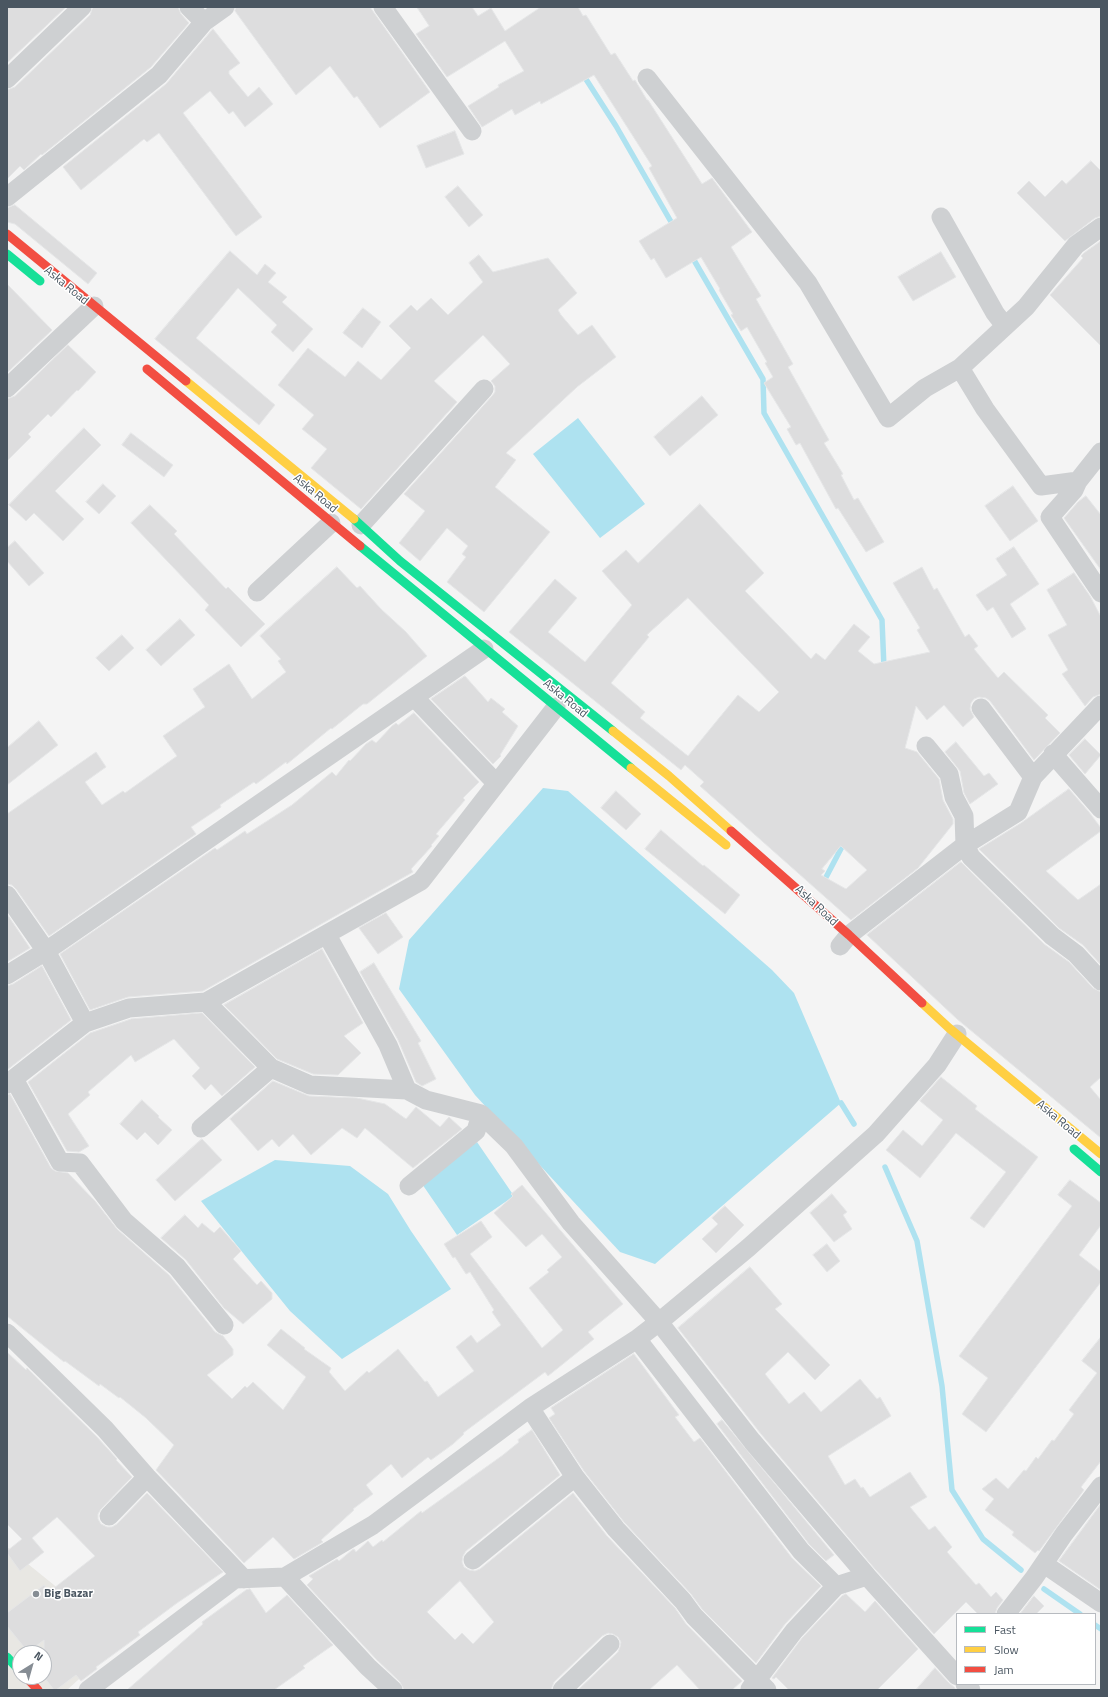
<!DOCTYPE html>
<html>
<head>
<meta charset="utf-8">
<style>
	body { margin:0 }
	#map { position:relative; width:1108px; height:1697px; overflow:hidden; background:#f4f4f4; font-family:"Titillium Web",sans-serif }
	canvas { display:block }
	.frame { position:absolute; inset:0; border:8px solid #4a5661; pointer-events:none }
	.legend { position:absolute; left:956px; top:1613px; width:140px; height:72px; box-sizing:border-box; background:#fff; border:1px solid #b7bbc0; margin:0; padding:5px 7px; list-style:none; font-size:12px; color:#4a5661 }
	.legend li { display:flex; align-items:center; gap:8px; height:20px }
	.legend b { width:20px; border:1px solid #b7bbc0 }
	.north { position:absolute; left:12px; top:1645px; width:40px; height:40px; box-sizing:border-box; background:#fff; border:1px solid #b7bbc0; border-radius:50%; rotate:37deg; font-size:11px; font-weight:700; line-height:16px; text-align:center; color:#4a5661 }
	.north::after { content:''; display:block; margin:auto; width:14px; height:18px; background:#868d94; clip-path:polygon(50% 0,100% 100%,50% 72%,0 100%) }
</style>
</head>
<body>
<div id="map">
<canvas width="1108" height="1697"></canvas>
<div class="frame"></div>
<ul class="legend">
<li><b style="height:5px;background:#16e098"></b>Fast</li>
<li><b style="height:5px;background:#ffcf43"></b>Slow</li>
<li><b style="height:5px;background:#f24e42"></b>Jam</li>
</ul>
<div class="north">N</div>
</div>
<script>
const ctx = document.querySelector('canvas').getContext('2d');
ctx.lineJoin = 'round';
function fillPath(path, color) { ctx.fillStyle = color; ctx.fill(path, 'evenodd'); }
function trace(path, color, width, dash) { ctx.strokeStyle = color; ctx.lineWidth = width; ctx.lineCap = dash ? 'butt' : 'round'; ctx.setLineDash(dash || []); ctx.stroke(path); }
function drawText(font, color, halo, rows, align = 'center') {
  ctx.font = font + ' "Titillium Web",sans-serif'; ctx.lineWidth = 3; ctx.setLineDash([]); ctx.textBaseline = 'middle'; ctx.strokeStyle = halo; ctx.fillStyle = color; for (const [text, x, y, turn = 0] of rows) {
    ctx.save(); ctx.translate(x, y); ctx.rotate((+turn || 0) * Math.PI / 180); ctx.textAlign = isNaN(turn) ? turn : align; if (halo) ctx.strokeText(text, 0, 0); ctx.fillText(text, 0, 0); ctx.restore();
  }
}
fillPath(new Path2D(`
	M 7,1547 L 122,1640 L 67,1690 L 7,1690 ZM 20,1653 L 44,1653 L 44,1677 L 20,1677 Z`), '#e8e7e3');
fillPath(new Path2D(`
	M 578,418 L 645,504 L 600,538 L 533,454 Z
	M 543,788 L 568,791 L 772,970 L 794,993 L 841,1103 L 655,1264 L 620,1252 L 475,1095 L 399,989 L 409,940 Z
	M 477,1142 L 514,1196 L 457,1235 L 420,1181 Z
	M 275,1160 L 350,1166 L 388,1194 L 411,1231 L 451,1289 L 342,1359 L 290,1311 L 201,1201 Z`), '#aee2f0');
trace(new Path2D(`
	M 582,73 L 616,126 L 674,227
	M 691,255 L 763,379 L 764,413 L 882,620 L 884,668
	M 823,883 L 845,841
	M 841,1103 L 854,1124
	M 885,1167 L 917,1241 L 942,1386 L 952,1490 L 983,1539 L 1021,1570
	M 1044,1589 L 1080,1614
	M 1095,1625 L 1101,1629`), '#aee2f0', 5.5);
const building = new Path2D(`
	M 7,7 L 66,7 L 8,62 L 7,61 Z
	M 93,7 L 178,7 L 181,14 L 189,23 L 151,67 L 42,155 L 41,154 L 24,170 L 20,166 L 7,179 L 7,90 L 15,87 L 90,15 Z
	M 236,7 L 370,7 L 430,92 L 380,128 L 357,96 L 354,98 L 330,66 L 296,95 L 235,11 Z
	M 417,7 L 472,7 L 478,16 L 491,8 L 505,31 L 541,7 L 578,7 L 583,16 L 586,15 L 611,55 L 615,53 L 633,81 L 635,80 L 647,100 L 648,100 L 702,184 L 712,178 L 752,232 L 731,247 L 761,296 L 756,299 L 793,364 L 788,367 L 829,440 L 824,443 L 843,474 L 841,475 L 854,500 L 858,498 L 884,542 L 866,552 L 838,508 L 836,509 L 800,443 L 796,445 L 787,429 L 791,427 L 764,383 L 773,377 L 765,363 L 767,362 L 747,327 L 741,331 L 731,315 L 733,314 L 719,290 L 720,289 L 701,257 L 666,278 L 654,258 L 651,260 L 639,241 L 677,218 L 649,168 L 652,166 L 594,75 L 541,104 L 540,101 L 515,115 L 512,109 L 482,127 L 468,106 L 499,87 L 498,85 L 524,71 L 505,41 L 447,77 L 416,34 L 429,26 Z
	M 213,29 L 240,63 L 229,71 L 229,74 L 248,97 L 259,87 L 273,104 L 245,127 L 233,111 L 229,114 L 210,91 L 183,113 L 262,217 L 236,236 L 159,133 L 147,142 L 144,139 L 81,190 L 63,167 L 166,84 Z
	M 455,131 L 464,154 L 426,168 L 417,146 Z
	M 1091,161 L 1101,171 L 1101,216 L 1095,218 L 1065,241 L 1017,193 L 1029,181 L 1045,197 L 1062,180 L 1066,184 Z
	M 458,186 L 483,215 L 469,227 L 445,197 Z
	M 15,205 L 97,273 L 88,284 L 15,224 L 7,222 L 7,208 Z
	M 1101,241 L 1101,346 L 1050,295 L 1083,258 L 1081,256 L 1084,253 Z
	M 230,251 L 257,275 L 265,264 L 276,273 L 268,282 L 287,297 L 282,302 L 313,329 L 293,352 L 271,332 L 277,325 L 238,288 L 196,338 L 275,405 L 259,425 L 155,339 Z
	M 941,252 L 956,277 L 913,301 L 898,277 Z
	M 479,255 L 493,272 L 548,258 L 577,293 L 558,310 L 561,315 L 578,335 L 592,325 L 616,357 L 577,387 L 506,453 L 516,460 L 495,487 L 550,532 L 484,612 L 447,582 L 466,557 L 462,554 L 468,546 L 447,528 L 420,561 L 399,543 L 425,511 L 404,494 L 492,396 L 495,392 L 495,386 L 491,381 L 510,364 L 483,335 L 434,381 L 457,402 L 361,509 L 311,468 L 327,449 L 302,429 L 314,415 L 278,385 L 308,348 L 345,377 L 358,361 L 381,380 L 411,348 L 389,326 L 411,305 L 417,311 L 431,298 L 448,315 L 483,282 L 469,263 Z
	M 7,284 L 52,330 L 7,373 Z
	M 363,308 L 381,322 L 362,348 L 343,333 Z
	M 68,345 L 96,372 L 78,391 L 77,390 L 51,417 L 48,414 L 28,434 L 31,437 L 7,461 L 7,399 L 15,396 Z
	M 702,396 L 718,415 L 670,456 L 654,437 Z
	M 84,428 L 101,445 L 55,491 L 84,519 L 63,541 L 34,513 L 26,521 L 9,505 Z
	M 131,433 L 173,465 L 164,477 L 122,445 Z
	M 103,484 L 116,496 L 99,514 L 86,502 Z
	M 1013,486 L 1038,521 L 1010,541 L 985,506 Z
	M 1086,496 L 1101,515 L 1101,570 L 1064,518 L 1078,502 Z
	M 700,504 L 764,573 L 745,591 L 811,659 L 816,653 L 825,660 L 854,624 L 870,637 L 858,651 L 874,664 L 930,652 L 917,630 L 920,628 L 893,583 L 922,567 L 934,590 L 937,588 L 965,637 L 969,634 L 978,646 L 974,649 L 998,678 L 1004,672 L 1048,715 L 1045,718 L 1060,733 L 1034,760 L 990,701 L 986,698 L 979,697 L 974,699 L 971,703 L 970,709 L 974,717 L 963,727 L 944,705 L 927,720 L 916,706 L 905,748 L 917,752 L 939,779 L 943,800 L 953,819 L 953,824 L 918,868 L 851,920 L 700,786 L 704,782 L 685,765 L 681,770 L 509,632 L 555,579 L 577,598 L 548,632 L 585,662 L 632,605 L 602,571 L 626,550 L 638,563 ZM 688,598 L 779,692 L 759,712 L 738,695 L 688,756 L 640,718 L 645,712 L 611,683 L 649,637 L 647,635 ZM 841,846 L 867,870 L 846,889 L 821,875 L 825,871 L 822,869 Z
	M 150,505 L 177,531 L 174,534 L 226,589 L 228,587 L 265,624 L 241,647 L 205,610 L 209,605 L 131,523 Z
	M 15,541 L 44,573 L 29,586 L 7,561 L 7,548 Z
	M 1014,547 L 1039,584 L 1010,604 L 1026,629 L 1012,638 L 993,607 L 987,611 L 976,595 L 1007,575 L 996,559 Z
	M 337,567 L 357,588 L 360,586 L 381,609 L 406,632 L 427,656 L 367,704 L 363,704 L 332,729 L 331,728 L 287,764 L 286,762 L 256,784 L 254,782 L 220,805 L 221,807 L 191,827 L 196,834 L 49,936 L 16,889 L 12,885 L 7,884 L 7,814 L 96,752 L 106,767 L 85,782 L 102,805 L 123,791 L 125,793 L 177,756 L 163,736 L 205,707 L 193,689 L 229,664 L 252,699 L 286,672 L 278,661 L 281,659 L 260,636 Z
	M 1074,573 L 1090,596 L 1101,617 L 1101,694 L 1093,697 L 1085,706 L 1062,674 L 1068,670 L 1048,635 L 1067,625 L 1047,590 Z
	M 180,619 L 195,635 L 161,666 L 146,650 Z
	M 122,635 L 134,648 L 109,671 L 96,658 Z
	M 465,676 L 488,702 L 491,698 L 505,709 L 502,712 L 518,726 L 500,755 L 501,756 L 493,764 L 431,699 Z
	M 414,713 L 479,782 L 463,798 L 465,800 L 436,834 L 439,836 L 431,845 L 432,846 L 411,869 L 413,872 L 203,991 L 128,997 L 90,1010 L 60,954 L 215,848 L 217,850 L 245,831 L 247,834 L 292,805 L 332,772 L 336,776 L 349,760 L 350,761 L 366,744 L 372,740 L 376,743 L 392,726 L 396,723 L 398,725 Z
	M 39,721 L 58,745 L 7,785 L 7,748 Z
	M 1085,739 L 1101,755 L 1085,774 L 1069,755 Z
	M 956,742 L 984,776 L 989,773 L 998,784 L 970,804 L 964,793 L 960,771 L 945,752 Z
	M 1069,789 L 1089,812 L 1101,828 L 1101,831 L 1046,871 L 1078,900 L 1101,884 L 1101,965 L 1083,945 L 1059,928 L 979,849 L 1021,823 Z
	M 616,791 L 641,814 L 626,830 L 601,808 Z
	M 661,830 L 703,866 L 704,865 L 740,895 L 725,914 L 645,849 Z
	M 961,862 L 1044,944 L 1069,962 L 1093,988 L 1101,992 L 1101,1077 L 1090,1087 L 1101,1100 L 1101,1138 L 957,1019 L 867,935 Z
	M 386,913 L 403,937 L 378,954 L 359,928 Z
	M 7,914 L 30,948 L 7,962 Z
	M 322,949 L 363,1023 L 344,1036 L 361,1053 L 338,1075 L 313,1074 L 277,1059 L 224,1005 Z
	M 374,963 L 421,1041 L 418,1043 L 436,1079 L 422,1086 L 416,1082 L 398,1040 L 360,972 Z
	M 42,966 L 71,1020 L 7,1070 L 7,986 L 13,984 Z
	M 202,1013 L 255,1067 L 222,1096 L 211,1084 L 205,1090 L 192,1076 L 200,1068 L 174,1039 L 135,1062 L 131,1055 L 88,1092 L 90,1095 L 68,1114 L 89,1146 L 79,1152 L 67,1151 L 28,1082 L 90,1033 L 131,1019 Z
	M 941,1077 L 977,1106 L 975,1109 L 1038,1157 L 984,1228 L 970,1218 L 1006,1172 L 956,1133 L 920,1178 L 886,1150 L 903,1130 L 922,1146 L 943,1120 L 920,1101 Z
	M 273,1081 L 309,1096 L 357,1098 L 385,1104 L 406,1119 L 416,1107 L 440,1127 L 449,1117 L 462,1129 L 413,1168 L 365,1128 L 357,1138 L 342,1128 L 311,1155 L 293,1134 L 279,1147 L 272,1139 L 258,1151 L 230,1119 Z
	M 10,1094 L 51,1168 L 55,1171 L 68,1173 L 95,1201 L 117,1229 L 169,1275 L 215,1332 L 223,1336 L 233,1349 L 233,1355 L 207,1375 L 232,1399 L 245,1386 L 247,1388 L 253,1382 L 283,1410 L 306,1377 L 267,1345 L 281,1329 L 305,1348 L 304,1349 L 331,1368 L 329,1372 L 345,1391 L 367,1371 L 369,1373 L 398,1349 L 425,1382 L 427,1381 L 438,1397 L 474,1371 L 456,1347 L 471,1335 L 477,1343 L 501,1325 L 492,1312 L 494,1310 L 470,1272 L 466,1274 L 455,1257 L 453,1258 L 444,1244 L 481,1221 L 492,1237 L 470,1254 L 542,1348 L 563,1330 L 529,1288 L 549,1272 L 547,1270 L 562,1257 L 542,1234 L 526,1247 L 494,1213 L 513,1196 L 511,1194 L 522,1185 L 623,1304 L 588,1332 L 594,1339 L 548,1376 L 545,1372 L 463,1433 L 464,1434 L 453,1444 L 431,1460 L 428,1457 L 402,1478 L 391,1464 L 366,1485 L 373,1494 L 353,1509 L 354,1510 L 321,1540 L 323,1542 L 294,1559 L 273,1537 L 244,1563 L 156,1470 L 174,1445 L 146,1418 L 120,1397 L 119,1398 L 100,1384 L 99,1386 L 65,1361 L 64,1362 L 7,1316 L 7,1095 Z
	M 142,1100 L 159,1116 L 158,1117 L 172,1130 L 158,1145 L 145,1132 L 137,1140 L 120,1124 Z
	M 202,1139 L 222,1160 L 175,1201 L 156,1180 Z
	M 1070,1180 L 1101,1203 L 1101,1225 L 1079,1255 L 1101,1272 L 1101,1282 L 986,1432 L 962,1414 L 988,1378 L 959,1356 L 1072,1206 L 1058,1195 Z
	M 832,1194 L 847,1212 L 843,1215 L 852,1229 L 834,1242 L 810,1213 Z
	M 725,1206 L 744,1225 L 716,1253 L 702,1239 L 718,1224 L 712,1218 Z
	M 185,1215 L 198,1228 L 202,1223 L 214,1233 L 220,1227 L 241,1251 L 233,1259 L 257,1285 L 261,1281 L 272,1293 L 272,1299 L 243,1324 L 224,1308 L 186,1260 L 161,1238 Z
	M 827,1244 L 840,1261 L 827,1272 L 813,1255 Z
	M 750,1267 L 782,1304 L 775,1309 L 830,1365 L 815,1380 L 788,1352 L 765,1374 L 789,1404 L 804,1392 L 821,1412 L 860,1379 L 877,1399 L 880,1397 L 891,1416 L 828,1456 L 845,1485 L 855,1479 L 861,1488 L 863,1487 L 870,1497 L 910,1472 L 927,1497 L 910,1507 L 929,1530 L 935,1526 L 952,1547 L 947,1552 L 976,1585 L 979,1583 L 991,1597 L 996,1592 L 1003,1600 L 997,1608 L 995,1614 L 978,1614 L 966,1602 L 934,1634 L 875,1569 L 761,1434 L 678,1328 Z
	M 1101,1337 L 1101,1461 L 1081,1487 L 1084,1490 L 1039,1551 L 1038,1550 L 1035,1553 L 1012,1535 L 1014,1532 L 985,1510 L 994,1499 L 982,1489 L 996,1478 L 1008,1489 L 1024,1470 L 1026,1471 L 1036,1457 L 1038,1459 L 1052,1440 L 1054,1441 L 1074,1414 L 1069,1410 L 1097,1373 L 1082,1361 Z
	M 7,1352 L 26,1370 L 27,1368 L 97,1437 L 117,1459 L 116,1460 L 132,1477 L 101,1509 L 98,1514 L 98,1519 L 101,1524 L 107,1527 L 112,1527 L 117,1524 L 147,1493 L 223,1572 L 177,1603 L 138,1632 L 140,1635 L 96,1667 L 97,1669 L 81,1681 L 76,1675 L 56,1690 L 54,1690 L 44,1677 L 44,1640 L 28,1652 L 7,1626 L 7,1613 L 44,1585 L 49,1592 L 95,1556 L 57,1517 L 32,1538 L 44,1552 L 20,1571 L 7,1553 L 7,1551 L 22,1539 L 7,1524 Z
	M 634,1354 L 679,1415 L 675,1417 L 694,1442 L 700,1438 L 792,1558 L 821,1586 L 785,1624 L 756,1663 L 702,1609 L 691,1594 L 624,1522 L 584,1471 L 549,1418 L 555,1414 L 551,1408 Z
	M 722,1420 L 834,1555 L 826,1561 L 809,1544 L 717,1424 Z
	M 532,1430 L 560,1475 L 466,1551 L 463,1556 L 462,1562 L 464,1567 L 469,1570 L 475,1571 L 480,1569 L 573,1493 L 607,1536 L 675,1608 L 686,1624 L 742,1681 L 732,1690 L 700,1690 L 677,1665 L 649,1690 L 578,1690 L 618,1652 L 620,1647 L 621,1642 L 618,1637 L 613,1634 L 608,1633 L 602,1636 L 554,1682 L 551,1690 L 404,1690 L 400,1682 L 376,1659 L 307,1585 L 313,1579 L 309,1576 L 337,1559 L 339,1561 L 352,1550 L 354,1549 L 356,1552 L 368,1541 L 373,1547 L 382,1540 L 383,1542 L 421,1511 L 422,1513 L 503,1455 L 519,1442 L 518,1440 ZM 460,1581 L 494,1622 L 473,1644 L 462,1633 L 455,1640 L 427,1612 Z
	M 1101,1504 L 1101,1590 L 1059,1561 Z
	M 250,1589 L 266,1613 L 287,1595 L 333,1645 L 303,1666 L 305,1668 L 274,1690 L 127,1690 L 203,1624 L 202,1622 L 246,1590 Z
	M 846,1594 L 865,1612 L 875,1601 L 918,1649 L 877,1690 L 789,1690 L 776,1677 L 774,1679 L 772,1678 L 802,1638 L 842,1596 Z
	M 1034,1596 L 1044,1606 L 1036,1614 L 1020,1614 Z
	M 935,1668 L 949,1683 L 954,1687 L 956,1690 L 916,1690 Z`);
fillPath(building, '#ddddde');
trace(building, '#e5e6e7', 1);
trace(new Path2D(`
	M 189,7 L 204,22
	M 383,7 L 472,131
	M 647,78 L 808,283 L 888,418 L 925,388 L 960,368
	M 7,79 L 82,7
	M 7,197 L 159,75 L 204,22 L 225,7
	M 941,217 L 995,313 L 1005,326
	M 1101,227 L 1076,245 L 1026,307 L 960,368 L 985,409 L 1041,486 L 1078,481 L 1101,452
	M 7,388 L 94,306
	M 1078,481 L 1074,490 L 1050,517 L 1101,593
	M 361,525 L 484,389
	M 257,592 L 331,523
	M 415,698 L 496,783
	M 1101,705 L 1033,777 L 1018,812 L 965,845 L 971,857 L 1052,936 L 1076,954 L 1101,981
	M 981,708 L 1033,777
	M 1053,754 L 1101,809
	M 7,895 L 46,951 L 484,649
	M 327,935 L 388,1045 L 407,1090 L 426,1100 L 481,1114 L 514,1146 L 571,1223 L 659,1322 L 752,1441 L 867,1576 L 957,1676
	M 840,946 L 849,935 L 965,845 L 964,816 L 954,797 L 949,774 L 926,746
	M 7,975 L 46,951 L 85,1023
	M 206,1002 L 271,1068 L 310,1085 L 407,1090
	M 14,1079 L 60,1162 L 80,1163 L 124,1221 L 177,1267 L 224,1325
	M 7,1084 L 85,1023 L 129,1008 L 206,1002 L 421,881 L 556,707
	M 201,1128 L 271,1068
	M 409,1186 L 476,1131 L 481,1114
	M 7,1333 L 105,1429 L 147,1477 L 244,1579
	M 637,1339 L 801,1551 L 836,1586 L 867,1576
	M 530,1408 L 575,1477 L 616,1529 L 683,1601 L 694,1616 L 767,1690
	M 109,1516 L 147,1477
	M 473,1560 L 575,1477
	M 1044,1564 L 1101,1603
	M 285,1577 L 368,1667 L 393,1690
	M 1006,1614 L 1034,1578 L 1064,1534 L 1101,1486
	M 965,1684 L 971,1690
	M 750,1689 L 794,1631 L 836,1586
	M 88,1690 L 235,1579 L 285,1577 L 373,1525 L 530,1408 L 637,1339 L 659,1322 L 748,1248 L 876,1134 L 937,1065 L 957,1034
	M 562,1690 L 610,1644`), '#ced0d2', 19);
trace(new Path2D(`
	M 7,254 L 40,281
	M 354,519 L 400,561 L 613,731
	M 360,546 L 631,768
	M 1074,1149 L 1101,1172
	M 7,1657 L 20,1671`), '#16e098', 9);
trace(new Path2D(`
	M 186,381 L 354,519
	M 613,731 L 669,776 L 731,831
	M 631,768 L 726,845
	M 922,1003 L 949,1028 L 1101,1154`), '#ffcf43', 9);
trace(new Path2D(`
	M 7,234 L 186,381
	M 147,369 L 360,546
	M 731,831 L 849,935 L 922,1003
	M 26,1677 L 38,1690`), '#f24e42', 9);
for (const [x, y, r, color] of [
	[36,1594,4,"#868d94"]
]) { const dot = new Path2D(); dot.arc(x, y, r, 0, 2 * Math.PI); ctx.fillStyle = color; ctx.fill(dot); trace(dot, '#fff', 1.5); }
drawText('12px', '#4a5661', '#fff', [
	["Aska Road",66,286,39],
	["Aska Road",315,494,40],
	["Aska Road",565,699,39],
	["Aska Road",816,906,43],
	["Aska Road",1058,1120,40]
]);
drawText('bold 12px', '#4a5661', '#fff', [
	["Big Bazar",44,1594]
], 'left');
</script>
</body>
</html>
